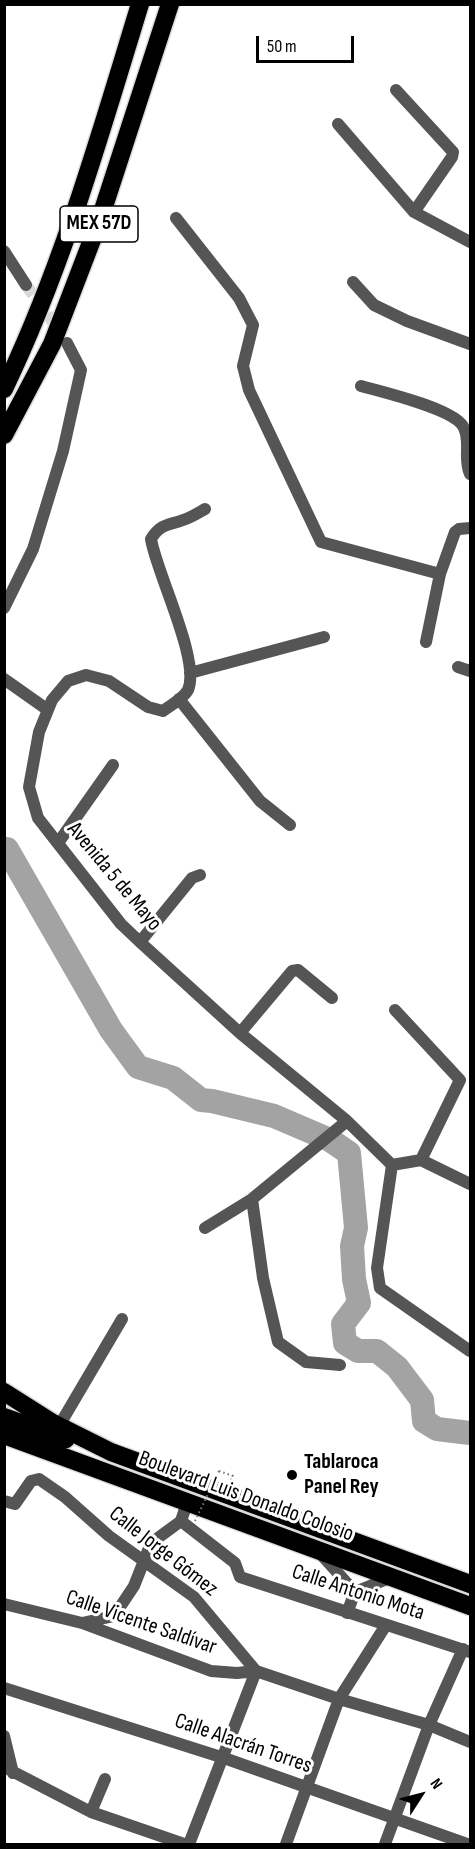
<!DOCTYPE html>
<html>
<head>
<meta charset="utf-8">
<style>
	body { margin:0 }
	#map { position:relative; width:475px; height:1849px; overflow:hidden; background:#fff; font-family:"Sofia Sans Condensed",sans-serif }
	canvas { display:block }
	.frame { position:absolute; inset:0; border:6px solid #000; pointer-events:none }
	.north { position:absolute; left:391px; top:1765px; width:60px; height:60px; -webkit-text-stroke:4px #fff; paint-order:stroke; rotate:54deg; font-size:16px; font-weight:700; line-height:24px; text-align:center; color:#000 }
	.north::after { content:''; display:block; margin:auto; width:21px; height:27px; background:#000; clip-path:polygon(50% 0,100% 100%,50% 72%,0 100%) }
	.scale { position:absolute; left:256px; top:36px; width:98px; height:27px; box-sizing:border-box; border:3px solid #000; border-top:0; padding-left:8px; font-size:18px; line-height:21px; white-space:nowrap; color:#000; -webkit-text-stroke:4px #fff; paint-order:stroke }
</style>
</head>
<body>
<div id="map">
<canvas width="475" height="1849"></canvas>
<div class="frame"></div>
<div class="north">N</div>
<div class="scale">50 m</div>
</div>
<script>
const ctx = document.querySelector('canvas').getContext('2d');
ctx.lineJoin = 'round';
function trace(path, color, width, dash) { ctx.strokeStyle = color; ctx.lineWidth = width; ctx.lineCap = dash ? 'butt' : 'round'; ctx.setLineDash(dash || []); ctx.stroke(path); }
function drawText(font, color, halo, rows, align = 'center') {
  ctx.font = font + ' "Sofia Sans Condensed",sans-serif'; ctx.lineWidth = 6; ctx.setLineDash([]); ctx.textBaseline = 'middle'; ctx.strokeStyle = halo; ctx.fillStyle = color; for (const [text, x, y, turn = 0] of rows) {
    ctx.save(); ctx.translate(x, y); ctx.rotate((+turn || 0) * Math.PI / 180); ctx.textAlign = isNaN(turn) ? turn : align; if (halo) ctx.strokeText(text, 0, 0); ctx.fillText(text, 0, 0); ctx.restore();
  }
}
trace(new Path2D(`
	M 7,849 L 111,1030 L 138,1067 L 173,1078 L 201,1100 L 212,1101 L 274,1116 L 330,1140 L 349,1153 L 356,1228 L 352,1246 L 354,1279 L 359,1303 L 343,1324 L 345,1343 L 358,1351 L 377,1351 L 397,1367 L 422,1400 L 424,1421 L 437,1429 L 470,1433`), '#a3a3a3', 24);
trace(new Path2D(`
	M 26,285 L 60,332`), '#d9d9d9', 12, [12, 6]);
const highway = new Path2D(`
	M 4,389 C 63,266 100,135 140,4
	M 4,435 L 52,344 L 100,219 L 170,4
	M 4,1392 L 53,1423 L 111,1452 L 470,1584
	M 4,1417 L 66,1439
	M 4,1435 L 470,1606`);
trace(highway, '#dbdbdb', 21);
trace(new Path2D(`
	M 219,1471 L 233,1476 L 231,1480`), '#777', 2, [1.5, 3]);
trace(new Path2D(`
	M 396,90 L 453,152 L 452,157 L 414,212
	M 338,124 L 414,212 L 470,242
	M 176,218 L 239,298 L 253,325 L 243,366 L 249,390 L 321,542 L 440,574
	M 4,251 L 26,285
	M 353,282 L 374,305 L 407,321 L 470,344
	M 361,386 C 382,392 456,409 464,428 C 471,442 463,459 470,474
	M 205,509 C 198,513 190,518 183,520 C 167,526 160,524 151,539 C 156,572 201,661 188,690 C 183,699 171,705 163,711 L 148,707 L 109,681 L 86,675 L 68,681 L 52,700 L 39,732 L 29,787 L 38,818 L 121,924 L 140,942 L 240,1033 L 347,1121 L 392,1165 L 377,1268 L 380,1288 L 470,1351
	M 4,608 L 33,549 L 63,451 L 81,370 L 67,343
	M 426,642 L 440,574 L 455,532 L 459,529 L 470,528
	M 458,667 L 470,671
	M 190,673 L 324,637
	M 4,679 L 48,710
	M 179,699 L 260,801 L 290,825
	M 58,843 L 113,765
	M 140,942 L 192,878 L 200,875
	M 240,1033 L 292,971 L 298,970 L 332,998
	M 421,1160 L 470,1184
	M 392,1165 L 421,1160 L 460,1080 L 395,1010
	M 252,1199 L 263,1278 L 278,1342 L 306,1362 L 340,1365
	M 205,1228 L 252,1199 L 347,1121
	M 59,1426 L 122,1319
	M 4,1501 L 15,1504 L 31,1481 L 39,1479 L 65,1497 L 109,1536 L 194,1597 L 256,1671
	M 181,1521 L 235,1563 L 240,1577 L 470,1652
	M 318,1551 L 355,1592
	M 4,1604 L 82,1623 L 211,1671 L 237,1673 L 256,1671 L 339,1699 L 429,1725 L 470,1742
	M 347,1613 L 355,1592 L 392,1577
	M 82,1623 L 114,1616 L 134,1586 L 151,1543 L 181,1521 L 187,1503
	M 4,1688 L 224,1758 L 467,1844
	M 4,1736 L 13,1773
	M 4,1767 L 91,1812 L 184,1844
	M 91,1812 L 105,1779
	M 189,1844 L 256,1671
	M 286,1844 L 339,1699 L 386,1625
	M 385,1844 L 429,1725 L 463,1649`), '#555', 12);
trace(highway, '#000', 18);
trace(new Path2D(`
	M 195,1521 L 219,1471`), '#777', 2, [1.5, 3]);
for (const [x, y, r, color] of [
	[292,1475,6,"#000"]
]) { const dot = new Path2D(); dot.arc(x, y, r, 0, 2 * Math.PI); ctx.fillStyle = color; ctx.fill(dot); trace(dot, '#fff', 2); }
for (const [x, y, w] of [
	[99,224,78]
]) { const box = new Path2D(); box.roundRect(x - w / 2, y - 18, w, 36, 4.5); ctx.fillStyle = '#fff'; ctx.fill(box); trace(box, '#000', 1.5); }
drawText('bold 21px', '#000', null, [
	["MEX 57D",99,224]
]);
drawText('22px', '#000', '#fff', [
	["Avenida 5 de Mayo",114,877,50],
	["Boulevard Luis Donaldo Colosio",246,1497,20],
	["Calle Jorge Gómez",163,1552,38],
	["Calle Antonio Mota",358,1593,18],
	["Calle Vicente Saldívar",141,1623,19],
	["Calle Alacrán Torres",243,1744,19]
]);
drawText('bold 22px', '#000', '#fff', [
	["Tablaroca",304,1462],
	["Panel Rey",304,1487]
], 'left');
</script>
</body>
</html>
